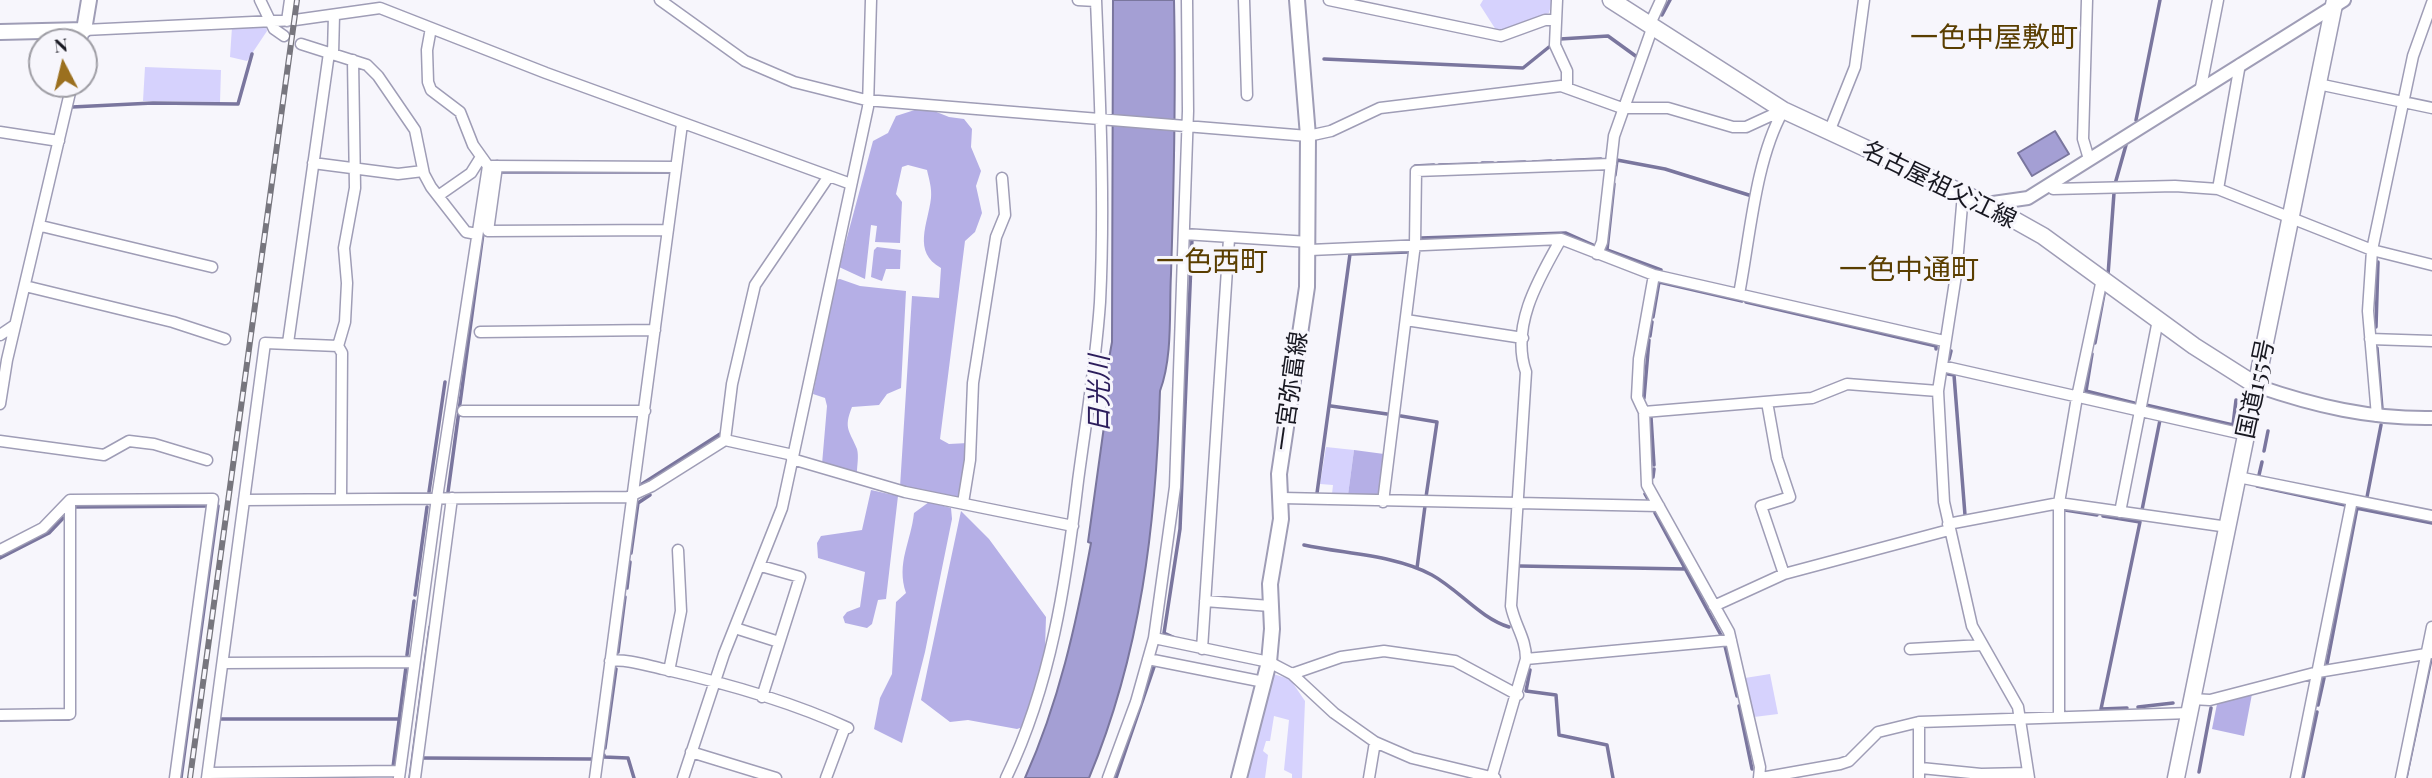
<!DOCTYPE html>
<html>
<head>
<meta charset="utf-8">
<style>
	body { margin:0 }
	#map { position:relative; width:2432px; height:778px; overflow:hidden; background:#f7f6fc; font-family:"Playfair Display",serif }
	canvas { display:block }
	.north { position:absolute; left:28px; top:28px; width:70px; height:70px; box-sizing:border-box; background:#f7f6fc; border:2px solid #9e9da4; border-radius:50%; rotate:353deg; font-size:19px; font-weight:700; line-height:28px; text-align:center; color:#181821 }
	.north::after { content:''; display:block; margin:auto; width:24px; height:32px; background:#9b701f; clip-path:polygon(50% 0,100% 100%,50% 72%,0 100%) }
</style>
</head>
<body>
<div id="map">
<canvas width="2432" height="778"></canvas>
<div class="north">N</div>
</div>
<script>
const ctx = document.querySelector('canvas').getContext('2d');
ctx.lineJoin = 'round';
function fillPath(path, color) { ctx.fillStyle = color; ctx.fill(path, 'evenodd'); }
function trace(path, color, width, dash) { ctx.strokeStyle = color; ctx.lineWidth = width; ctx.lineCap = dash ? 'butt' : 'round'; ctx.setLineDash(dash || []); ctx.stroke(path); }
function drawText(font, color, halo, rows, align = 'center') {
  ctx.font = font + ' "Playfair Display","Noto Sans JP",serif'; ctx.lineWidth = 6; ctx.setLineDash([]); ctx.textBaseline = 'middle'; ctx.strokeStyle = halo; ctx.fillStyle = color; for (const [text, x, y, turn = 0] of rows) {
    ctx.save(); ctx.translate(x, y); ctx.rotate((+turn || 0) * Math.PI / 180); ctx.textAlign = isNaN(turn) ? turn : align; if (halo) ctx.strokeText(text, 0, 0); ctx.fillText(text, 0, 0); ctx.restore();
  }
}
fillPath(new Path2D(`
	M 1483,0 L 1551,0 L 1552,1 L 1549,13 L 1500,32 L 1496,30 L 1480,5 Z
	M 266,25 L 267,31 L 247,61 L 230,57 L 232,27 Z
	M 145,67 L 221,70 L 220,102 L 143,101 Z
	M 1326,447 L 1354,450 L 1348,495 L 1332,494 L 1333,485 L 1320,484 Z
	M 1273,674 L 1290,679 L 1305,701 L 1302,778 L 1292,778 L 1292,774 L 1284,770 L 1289,720 L 1274,716 L 1270,741 L 1266,741 L 1263,751 L 1268,755 L 1265,778 L 1246,778 Z
	M 1770,674 L 1778,714 L 1754,717 L 1745,678 Z`), '#d6d2fd');
fillPath(new Path2D(`
	M 924,107 L 949,117 L 964,119 L 972,129 L 971,147 L 981,171 L 976,186 L 982,213 L 975,232 L 965,241 L 940,439 L 949,444 L 968,443 L 961,500 L 900,487 L 912,296 L 939,298 L 941,268 C 912,252 928,224 931,198 C 932,188 929,179 927,170 L 908,165 L 902,167 L 896,194 L 902,202 L 900,243 L 875,242 L 877,226 L 871,225 L 865,279 L 839,267 L 873,141 L 888,133 L 896,116 Z
	M 877,247 L 901,250 L 900,269 L 886,269 L 882,281 L 871,277 L 874,250 Z
	M 840,279 L 860,286 L 906,291 L 901,388 L 887,394 L 879,405 L 852,407 C 843,429 850,431 857,449 C 859,456 857,466 857,472 L 852,474 L 822,464 L 827,406 L 825,398 L 813,394 L 835,280 Z
	M 1354,450 L 1384,454 L 1380,491 L 1374,497 L 1348,495 Z
	M 871,490 L 898,496 L 886,599 L 878,600 L 872,624 L 867,628 L 845,623 L 843,617 L 847,612 L 860,607 L 865,572 L 818,558 L 817,543 L 821,536 L 862,530 Z
	M 929,502 L 951,508 L 952,519 L 925,652 L 902,743 L 874,729 L 880,698 L 892,674 L 896,602 L 906,593 C 896,563 911,542 914,513 Z
	M 961,511 L 989,539 L 1046,617 L 1045,649 L 1034,700 L 1023,727 L 1017,729 L 968,720 L 950,722 L 921,700 Z
	M 2252,694 L 2244,736 L 2212,729 L 2217,704 Z`), '#b5afe6');
const water = new Path2D(`
	M 1113,0 L 1174,0 C 1176,92 1174,183 1171,274 C 1169,311 1173,356 1160,391 C 1156,524 1141,653 1089,778 L 1025,778 C 1059,702 1076,625 1091,543 L 1088,542 L 1110,383 L 1108,364 L 1112,342 Z
	M 2055,131 L 2069,154 L 2032,176 L 2018,153 Z`);
fillPath(water, '#a49fd4');
trace(water, '#7a769e', 2);
trace(new Path2D(`
	M 1662,15 L 1670,0
	M 1560,39 L 1608,36 L 1637,57
	M 1324,59 L 1523,68 L 1549,47
	M 72,107 L 153,103 L 238,104 L 252,54
	M 2136,120 L 2160,0
	M 1557,161 L 1601,159
	M 1533,162 L 1551,161
	M 1482,163 L 1493,163
	M 1498,163 L 1525,162
	M 1439,165 L 1477,164
	M 1415,166 L 1434,165
	M 500,172 L 672,172
	M 1615,175 L 1617,160 L 1665,169 L 1752,196
	M 1614,184 L 1607,250 L 1661,270
	M 2115,184 L 2126,145
	M 1421,238 L 1566,233 L 1593,245
	M 2108,275 L 2114,193
	M 1746,302 L 1936,346 L 1936,349
	M 1653,317 L 1659,282 L 1742,301
	M 2376,327 L 2378,262
	M 1650,336 L 1652,322
	M 2095,343 L 2104,294
	M 2377,348 L 2382,409
	M 2092,354 L 2086,391 L 2134,403
	M 1949,359 L 1951,351
	M 1948,374 L 1954,375 L 1965,515
	M 1644,398 L 1649,340
	M 2146,405 L 2233,425 L 2236,400
	M 1331,406 L 1387,414
	M 1401,416 L 1437,422 L 1426,497
	M 1651,417 L 1654,465
	M 2264,451 L 2268,431
	M 2259,475 L 2262,462
	M 1653,477 L 1654,469
	M 642,484 L 720,434
	M 2257,486 L 2345,505
	M 429,492 L 445,382
	M 448,492 L 484,226
	M 1317,493 L 1350,254 L 1408,252
	M 1645,494 L 1649,501
	M 2367,497 L 2381,425
	M 74,507 L 208,506
	M 2356,508 L 2432,523
	M 2065,510 L 2097,515
	M 2142,510 L 2160,420
	M 1655,513 L 1722,637
	M 2103,516 L 2140,522 L 2101,709 L 2127,708
	M 1304,545 C 1345,554 1396,555 1432,575 C 1459,590 1480,618 1509,627
	M 631,553 L 638,503 L 650,495
	M 0,558 L 49,533 L 67,514
	M 1519,566 L 1686,569
	M 1417,568 L 1425,506
	M 627,588 L 630,562
	M 415,595 L 427,507
	M 1175,638 L 1164,633 L 1180,529 L 1192,239
	M 1725,646 L 1737,696
	M 618,652 L 625,597
	M 407,655 L 414,601
	M 2327,664 L 2357,508
	M 1530,670 L 1526,691 L 1556,695 L 1559,735 L 1607,745 L 1613,778
	M 2318,705 L 2324,678
	M 1739,706 L 1752,769
	M 2138,707 L 2173,703
	M 221,719 L 400,719
	M 0,720 L 69,719
	M 605,748 L 616,669
	M 604,755 L 604,757 L 628,758 L 634,778
	M 421,758 L 591,759
	M 393,767 L 406,667
	M 2199,772 L 2211,708
	M 181,778 L 218,506
	M 410,778 L 430,627
	M 1116,778 L 1155,664
	M 2303,778 L 2317,712
	M 2406,778 L 2431,659`), '#7a769e', 3.5);
const minor = new Path2D(`
	M 260,0 L 274,29 L 284,36
	M 660,0 L 745,61 L 794,82 L 866,100 L 1308,136 L 1331,131 L 1380,108 L 1561,86 L 1622,108 L 1668,108 L 1733,127 L 1746,127 L 1783,110
	M 1078,0 L 1096,1
	M 1244,0 L 1247,95
	M 1329,0 L 1501,36 L 1545,20 L 1555,20
	M 1557,0 L 1555,45 L 1567,71 L 1567,88
	M 2087,0 L 2083,139 L 2089,159
	M 287,21 L 290,0
	M 1650,24 L 1661,0
	M 81,42 L 84,30 L 295,20 L 380,8 L 546,73 L 851,184
	M 301,44 L 367,65 L 378,76 L 415,130 L 424,174 L 431,187 L 466,232 L 477,234
	M 333,54 L 334,15
	M 2318,84 L 2432,108
	M 2201,87 L 2218,0
	M 0,132 L 59,141
	M 1829,132 L 1855,67 L 1864,0
	M 313,163 L 398,174 L 423,171
	M 492,166 L 676,167
	M 497,166 L 488,231 L 668,230
	M 2049,185 L 2053,189 L 2175,186 L 2218,189 L 2372,250 L 2432,265
	M 2218,189 L 2240,64
	M 1963,194 L 1956,275 L 1938,391 L 1944,502 L 1972,626 L 2018,707 L 2029,778
	M 438,196 L 471,173 L 481,157
	M 41,226 L 212,267
	M 1184,234 L 1309,242
	M 1310,250 L 1561,239 L 1654,275 L 1944,341
	M 1597,254 L 1602,242 L 1614,136 L 1653,26
	M 1654,275 L 1639,359 L 1637,397 L 1644,412 L 1647,485 L 1729,632 L 1760,767 L 1759,778
	M 25,286 L 173,322 L 225,339
	M 1739,294 C 1750,238 1755,161 1783,111
	M 1406,320 L 1523,338
	M 480,332 L 655,330
	M 0,335 L 15,325
	M 2370,339 L 2432,341
	M 288,343 L 329,53
	M 338,346 L 342,353 L 341,499
	M 1942,366 L 2247,435
	M 1767,402 L 1777,458 L 1790,497 L 1761,506 L 1784,574
	M 0,404 L 7,360 L 72,84
	M 463,411 L 645,411
	M 1644,412 L 1812,398 L 1847,384 L 1938,391
	M 2377,416 L 2368,311 L 2372,250 L 2413,56 L 2432,3
	M 725,440 L 732,384 L 755,285 L 829,176
	M 0,441 L 104,455 L 129,441 L 154,444 L 207,460
	M 792,459 L 905,492 L 1073,526
	M 2238,477 L 2432,516
	M 1282,498 L 1659,506
	M 244,500 L 628,497 L 652,486 L 725,440 L 793,455
	M 1383,502 L 1415,244 L 1416,171 L 1611,164
	M 963,503 L 970,460 L 973,383 L 996,237 L 1005,215 L 1002,178
	M 2120,512 L 2158,320
	M 1948,524 L 2059,503 L 2228,527
	M 0,550 L 43,528 L 70,500 L 213,499 L 175,778
	M 761,566 L 800,577 L 762,697
	M 1205,601 L 1270,606
	M 1714,606 L 1784,574 L 1949,530
	M 735,628 L 779,642
	M 1154,638 L 1269,662 L 1292,674 L 1334,713 L 1375,742 L 1412,758 L 1495,778
	M 1202,649 L 1229,239
	M 1910,649 L 1982,645
	M 1148,659 L 1264,682
	M 1526,659 L 1731,640
	M 610,661 C 627,659 645,665 663,669 C 725,683 790,701 848,728
	M 223,663 L 414,662
	M 669,671 L 681,611 L 678,550
	M 1292,674 L 1341,657 L 1384,651 L 1455,661 L 1518,695
	M 2192,699 L 2210,700 L 2318,672 L 2432,653
	M 0,715 L 70,714 L 70,500
	M 2059,716 L 2059,503 L 2077,397 L 2102,279
	M 1919,722 L 1919,778
	M 691,752 L 776,778
	M 1921,768 L 1981,774 L 2028,773
	M 208,773 L 399,771
	M 1492,776 L 1526,659 C 1526,638 1515,626 1511,606 L 1526,372 C 1510,326 1539,278 1561,239
	M 207,778 L 265,343 L 338,346 L 345,322 L 347,283 L 344,248 L 355,188 L 353,60
	M 399,778 L 437,498 L 488,166 L 473,145 L 460,112 L 431,90 L 428,82 L 427,50 L 431,28
	M 415,778 L 452,498
	M 595,778 L 682,124
	M 683,778 L 724,654 L 782,508 L 868,107 L 871,0
	M 826,778 L 845,727
	M 1006,778 C 1051,685 1066,583 1078,481 C 1086,421 1096,362 1100,302 C 1105,202 1100,100 1096,0
	M 1108,778 L 1136,702 L 1154,638 L 1175,487 L 1188,111 L 1187,0
	M 1369,778 L 1375,742
	M 1761,778 L 1840,764 L 1849,761 L 1878,732 L 1919,722 L 2190,713
	M 2296,778 L 2352,500
	M 2401,778 L 2432,627`);
const tertiary = new Path2D(`
	M 1986,204 L 2028,198 L 2344,0
	M 2257,386 C 2315,406 2370,419 2432,418`);
const secondary = new Path2D(`
	M 0,32 L 84,30 L 89,0
	M 1239,778 L 1269,662 L 1272,629 L 1270,584 L 1281,519 L 1279,474 L 1307,287 L 1308,136 L 1297,0`);
const primary = new Path2D(`
	M 1611,0 L 1783,110 L 1986,204 L 2043,236 L 2194,346 L 2257,386`);
const trunk = new Path2D(`
	M 2176,778 L 2335,0`);
trace(minor, '#9f9db6', 13);
trace(tertiary, '#9f9db6', 16);
trace(secondary, '#9f9db6', 18);
trace(primary, '#9f9db6', 19);
trace(trunk, '#9f9db6', 19);
trace(minor, '#fff', 10);
trace(tertiary, '#fff', 12);
trace(secondary, '#fff', 14);
trace(primary, '#fff', 16);
trace(trunk, '#fff', 16);
const rail = new Path2D(`
	M 190,778 L 297,0`);
trace(rail, '#77767e', 6);
trace(rail, '#f7f6fc', 3.5, [10]);
drawText('24px', '#181821', '#f7f6fc', [
	["名古屋祖父江線",1939,185,26],
	["国道155号",2256,389,-78],
	["一宮弥富線",1291,391,-82]
]);
drawText('italic 26px', '#2b1c5b', '#f7f6fc', [
	["日光川",1100,394,-90]
]);
drawText('28px', '#5a3e00', '#f7f6fc', [
	["一色中屋敷町",1994,38],
	["一色西町",1212,262],
	["一色中通町",1909,270]
]);
</script>
</body>
</html>
